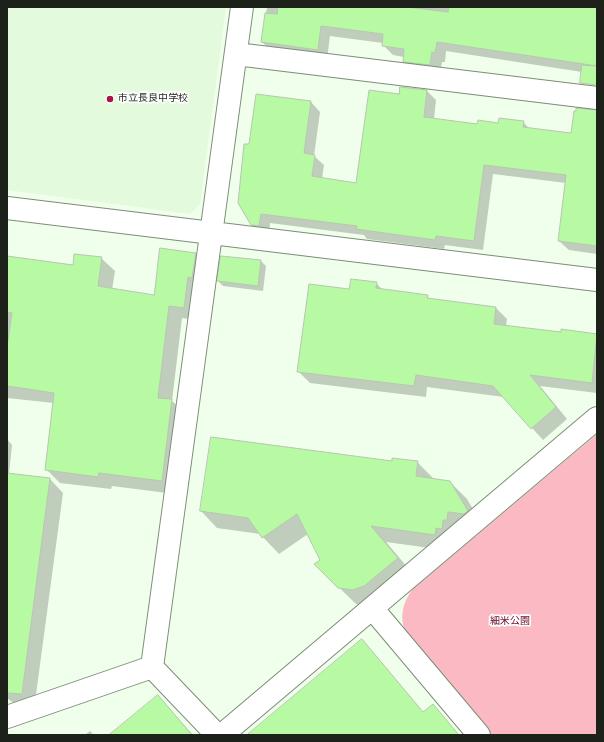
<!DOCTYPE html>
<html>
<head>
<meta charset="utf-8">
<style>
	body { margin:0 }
	#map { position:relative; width:604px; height:742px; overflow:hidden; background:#f0ffec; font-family:"Titillium Web",sans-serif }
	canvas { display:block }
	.frame { position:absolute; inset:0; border:8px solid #1c221a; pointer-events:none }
</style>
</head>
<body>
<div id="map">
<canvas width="604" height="742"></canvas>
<div class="frame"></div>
</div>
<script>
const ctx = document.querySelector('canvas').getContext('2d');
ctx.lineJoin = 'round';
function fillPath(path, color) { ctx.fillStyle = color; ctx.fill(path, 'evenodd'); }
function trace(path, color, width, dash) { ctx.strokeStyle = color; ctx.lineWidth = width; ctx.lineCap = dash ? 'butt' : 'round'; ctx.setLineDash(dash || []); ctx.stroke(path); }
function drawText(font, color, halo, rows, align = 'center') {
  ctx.font = font + ' "Titillium Web","Noto Sans JP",sans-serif'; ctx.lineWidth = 3.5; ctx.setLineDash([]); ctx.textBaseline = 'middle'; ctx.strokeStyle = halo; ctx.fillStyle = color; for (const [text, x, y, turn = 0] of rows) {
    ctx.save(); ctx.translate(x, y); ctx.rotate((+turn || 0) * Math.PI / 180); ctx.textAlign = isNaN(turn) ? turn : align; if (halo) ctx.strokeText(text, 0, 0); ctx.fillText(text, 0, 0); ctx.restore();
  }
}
fillPath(new Path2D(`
	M 7,7 L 226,7 L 200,204 L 190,214 L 7,190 Z`), '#e3fadc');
fillPath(new Path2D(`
	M 597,434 L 597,735 L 490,735 L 406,634 C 399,619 402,602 413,589 Z`), '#fab9c3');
fillPath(new Path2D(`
	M 267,7 L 597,7 L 597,83 L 582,72 L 446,51 L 445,62 L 442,62 L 440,75 L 414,71 L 404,61 L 404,57 L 393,55 L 383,45 L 383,43 L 330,36 L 327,59 L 272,52 L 262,42 Z
	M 427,91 L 436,100 L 434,119 L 478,125 L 523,122 L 530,129 L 597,141 L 597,254 L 569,250 L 559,241 L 566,183 L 493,174 L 483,250 L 445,245 L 444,249 L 367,239 L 364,235 L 270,223 L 269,235 L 262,234 L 252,225 L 250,145 L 311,102 L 320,112 L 314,156 L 324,165 L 322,179 L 357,184 L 400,95 Z
	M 195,254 L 209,267 L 197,320 L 182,318 L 172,401 L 185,413 L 175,494 L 112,486 L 111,489 L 60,483 L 46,469 L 54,403 L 7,398 L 7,399 L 7,257 L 74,266 L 101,258 L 115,271 L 112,290 L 155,296 Z
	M 222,257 L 261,261 L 266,266 L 263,291 L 223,286 L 218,281 Z
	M 376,283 L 383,290 L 427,296 L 430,299 L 496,308 L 507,319 L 506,327 L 597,335 L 597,393 L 540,386 L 567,419 L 543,440 L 504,397 L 427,387 L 426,397 L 310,383 L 298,371 L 350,290 Z
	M 7,439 L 12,445 L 9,474 L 50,479 L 63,493 L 35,702 L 20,708 L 7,698 Z
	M 393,462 L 417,462 L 434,479 L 450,482 L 467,499 L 484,528 L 452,551 L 386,542 L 414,575 L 364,606 L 356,604 L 316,565 L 321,560 L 308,534 L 279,554 L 260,534 L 217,528 L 201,511 Z
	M 362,640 L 424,713 L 433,705 L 459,735 L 272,735 Z
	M 158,696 L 193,735 L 111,735 Z
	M 90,731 L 94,735 L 85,735 Z`), '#0003');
const building = new Path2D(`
	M 278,7 L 407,7 L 448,12 L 449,7 L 597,7 L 597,66 L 437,42 L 435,53 L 432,52 L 430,65 L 403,62 L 404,49 L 382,46 L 383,34 L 321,26 L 318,50 L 261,42 L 265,13 L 277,14 Z
	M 582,65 L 597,66 L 597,85 L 580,83 Z
	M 400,87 L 427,90 L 424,117 L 477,124 L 478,120 L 498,123 L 499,118 L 524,121 L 523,127 L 571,133 L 574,111 L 576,111 L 576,108 L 597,110 L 597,246 L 558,241 L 566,175 L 484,165 L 474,241 L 436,236 L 435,240 L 356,229 L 357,226 L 261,214 L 259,226 L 251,225 L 238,203 L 244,144 L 249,144 L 256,94 L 311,101 L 304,153 L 315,155 L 312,176 L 356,183 L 369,90 L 399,94 Z
	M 160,248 L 196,253 L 192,278 L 188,277 L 184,308 L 169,306 L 158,398 L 172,399 L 162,481 L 99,473 L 98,477 L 45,470 L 54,393 L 7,386 L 7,347 L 12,313 L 7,312 L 7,256 L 73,265 L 74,254 L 102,257 L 98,286 L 154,295 Z
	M 221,256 L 261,260 L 258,286 L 217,281 Z
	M 351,279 L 377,282 L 376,288 L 428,295 L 427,298 L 496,307 L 494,324 L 561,332 L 561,329 L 597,334 L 592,383 L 530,375 L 556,407 L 531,429 L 493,386 L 416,375 L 414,386 L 297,372 L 309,284 L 349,289 Z
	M 211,437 L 392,461 L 392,458 L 418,461 L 416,476 L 450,481 L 468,511 L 464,514 L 448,512 L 447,520 L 443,520 L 442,529 L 436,528 L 435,535 L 371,526 L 398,558 L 364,586 L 353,590 L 338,588 L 314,564 L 320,560 L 297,514 L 262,538 L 248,518 L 200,511 Z
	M 7,473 L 50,478 L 22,694 L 7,693 Z
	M 362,639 L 423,712 L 433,704 L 459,735 L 247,735 Z
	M 158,695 L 192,735 L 109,735 Z`);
fillPath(building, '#b8f9a3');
trace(building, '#b6c7b0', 1);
const minor = new Path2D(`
	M 236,54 L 597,98
	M 7,208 L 597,280
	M 372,608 L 479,735
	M 152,667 L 217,735
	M 7,717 L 152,667 L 242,7
	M 222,735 L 597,418`);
trace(minor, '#7d8d77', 24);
trace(minor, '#fff', 22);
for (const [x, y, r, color] of [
	[110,99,4,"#a91448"]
]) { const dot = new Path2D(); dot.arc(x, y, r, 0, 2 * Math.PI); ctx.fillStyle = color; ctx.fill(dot); trace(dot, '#fff', 1.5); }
drawText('10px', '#1c221a', '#fff', [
	["市立長良中学校",118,99]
], 'left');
drawText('10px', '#6b0b2b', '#fff', [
	["細米公園",510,622]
]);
</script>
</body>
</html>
